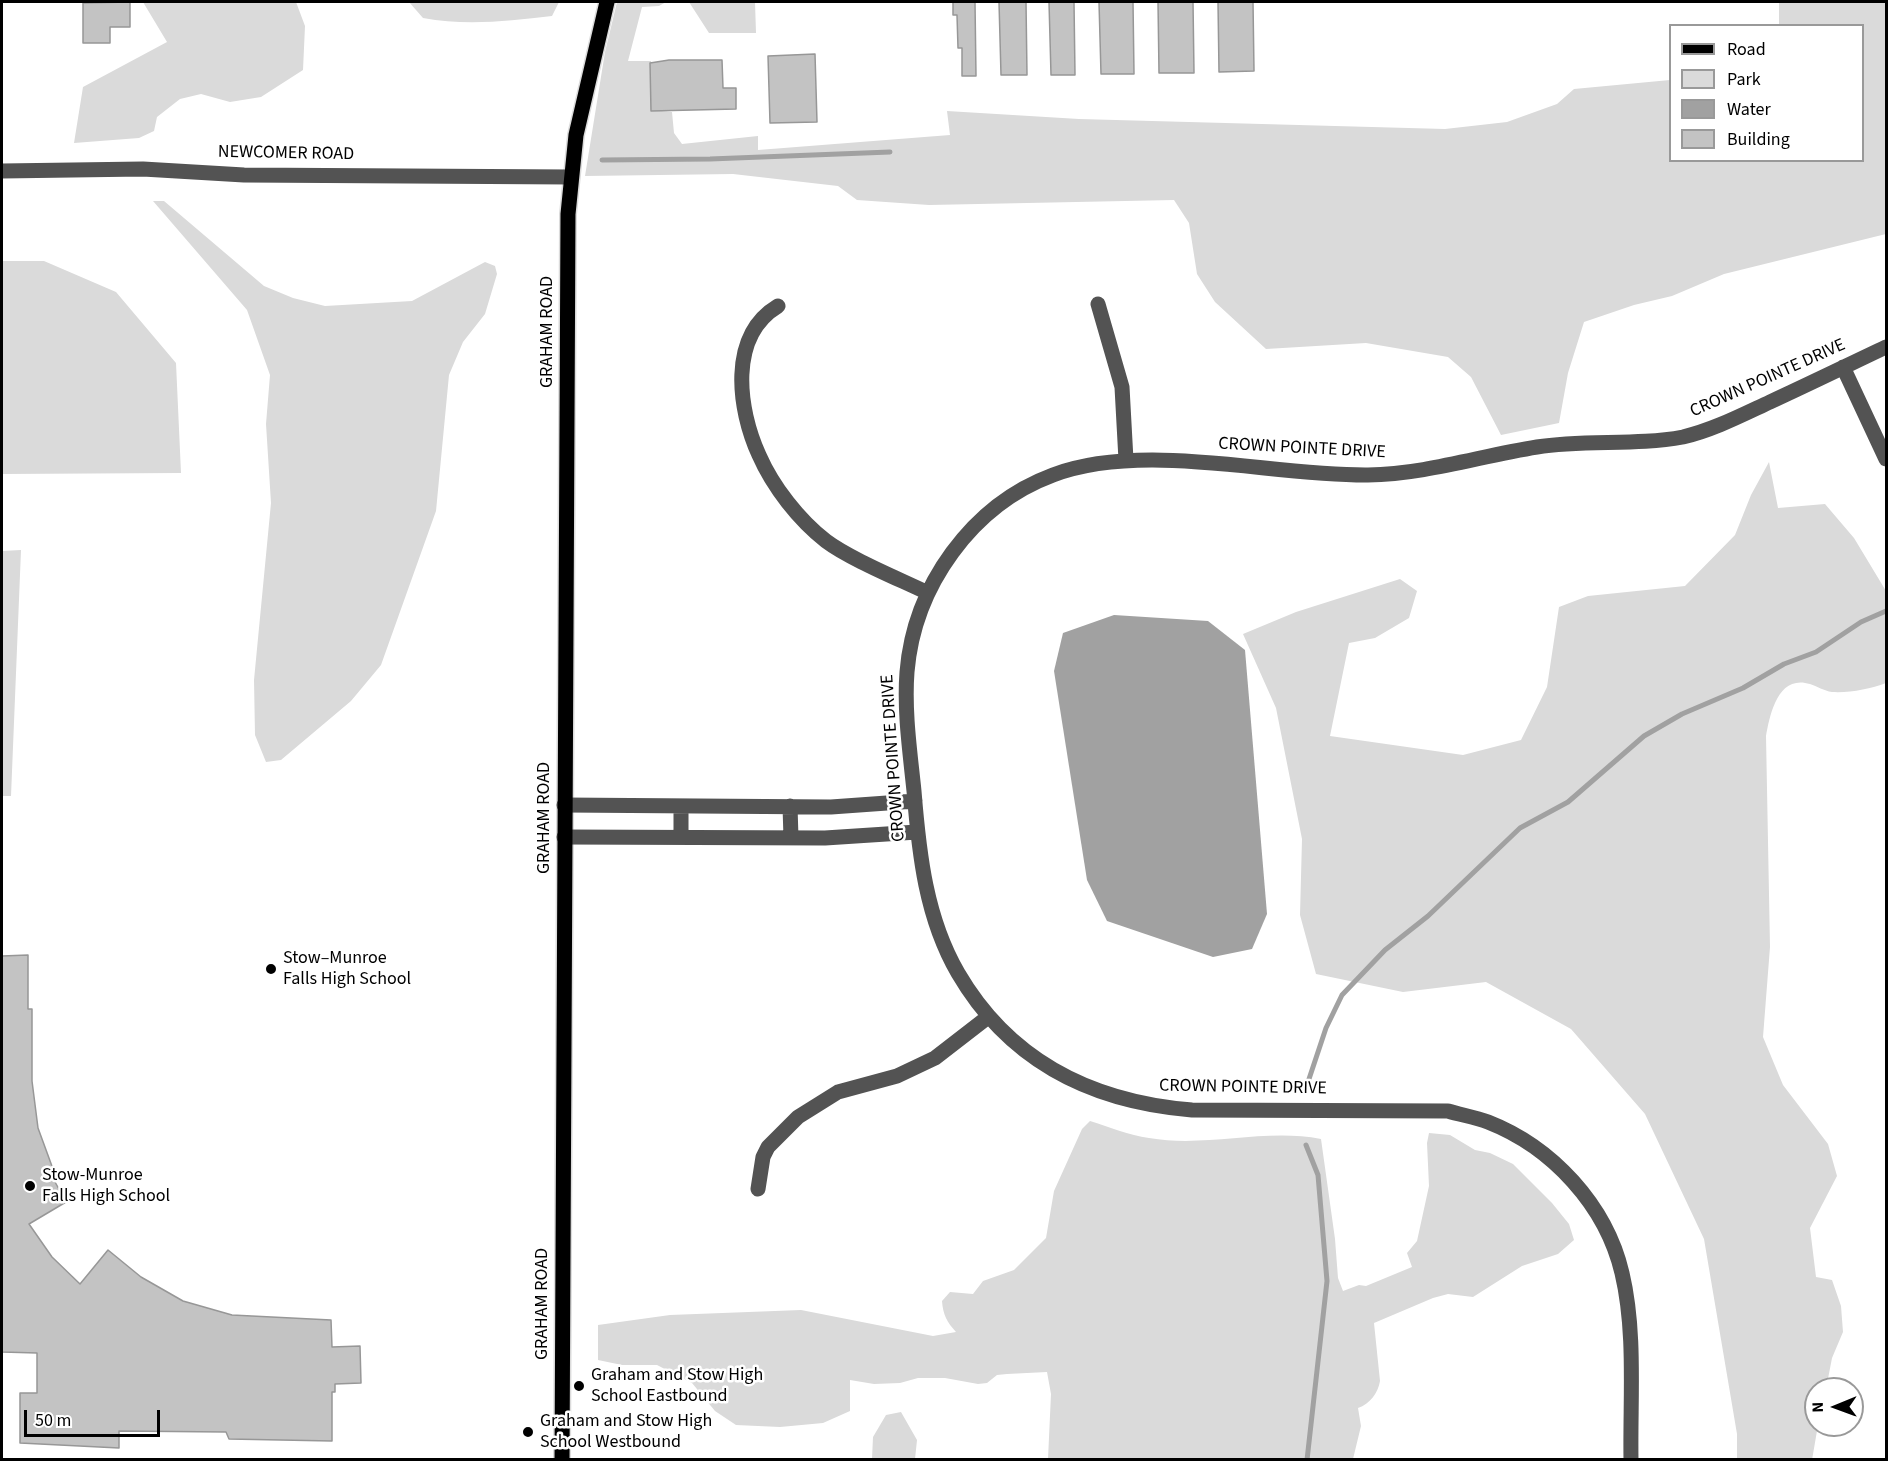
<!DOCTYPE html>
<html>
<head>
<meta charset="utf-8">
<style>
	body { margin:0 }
	#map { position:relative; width:1888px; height:1461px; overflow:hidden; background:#fff; font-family:"Source Sans 3",sans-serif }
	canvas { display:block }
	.frame { position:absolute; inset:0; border:3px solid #000; pointer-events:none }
	.legend { position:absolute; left:1669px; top:24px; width:195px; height:138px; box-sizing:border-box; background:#fff; border:2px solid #999; margin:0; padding:8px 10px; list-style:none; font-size:18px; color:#000 }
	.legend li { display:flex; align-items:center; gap:12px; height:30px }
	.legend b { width:30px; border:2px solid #999 }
	.north { position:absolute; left:1804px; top:1377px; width:60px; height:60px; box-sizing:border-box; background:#fff; border:2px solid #999; border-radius:50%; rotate:269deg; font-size:16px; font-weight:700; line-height:24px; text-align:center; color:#000 }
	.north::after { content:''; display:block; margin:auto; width:21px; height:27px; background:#000; clip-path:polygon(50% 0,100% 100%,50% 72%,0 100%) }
	.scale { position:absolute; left:24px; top:1410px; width:136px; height:27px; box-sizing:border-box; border:3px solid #000; border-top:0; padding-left:8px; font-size:18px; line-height:21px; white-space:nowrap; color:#000; -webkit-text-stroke:4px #fff; paint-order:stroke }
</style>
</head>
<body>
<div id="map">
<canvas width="1888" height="1461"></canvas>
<div class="frame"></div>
<ul class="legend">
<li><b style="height:8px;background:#000"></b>Road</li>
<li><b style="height:16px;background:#dadada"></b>Park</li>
<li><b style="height:16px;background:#a1a1a1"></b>Water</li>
<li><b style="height:16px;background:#c3c3c3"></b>Building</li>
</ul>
<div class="north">N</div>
<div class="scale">50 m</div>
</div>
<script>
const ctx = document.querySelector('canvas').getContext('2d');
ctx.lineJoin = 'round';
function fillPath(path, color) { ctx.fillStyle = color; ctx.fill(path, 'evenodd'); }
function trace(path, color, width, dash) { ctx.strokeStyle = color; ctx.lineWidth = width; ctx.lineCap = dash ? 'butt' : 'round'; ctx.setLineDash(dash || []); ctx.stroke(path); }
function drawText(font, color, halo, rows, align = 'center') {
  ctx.font = font + ' "Source Sans 3",sans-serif'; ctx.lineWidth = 5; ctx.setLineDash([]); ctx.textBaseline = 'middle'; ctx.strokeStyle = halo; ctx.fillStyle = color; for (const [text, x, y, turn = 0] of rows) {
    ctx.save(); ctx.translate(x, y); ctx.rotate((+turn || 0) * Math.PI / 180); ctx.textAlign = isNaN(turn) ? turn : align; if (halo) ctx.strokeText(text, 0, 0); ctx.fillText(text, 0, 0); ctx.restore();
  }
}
fillPath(new Path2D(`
	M 143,2 L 296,2 L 305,26 L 303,70 L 261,97 L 230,102 L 201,94 L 180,99 L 157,117 L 154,131 L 139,138 L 74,143 L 83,87 L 167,42 Z
	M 409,2 L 559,2 L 552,16 C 509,21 466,26 423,18 Z
	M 617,2 L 666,2 L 659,6 L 642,7 L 628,61 L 651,61 L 651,110 L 672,112 L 674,133 L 682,144 L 758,136 L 758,150 L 950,135 L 947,111 L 1079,119 L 1445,129 L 1507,122 L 1557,104 L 1574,89 L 1670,80 L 1670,160 L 1862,160 L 1862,26 L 1779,25 L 1779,2 L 1886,2 L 1886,234 L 1724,274 L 1672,296 L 1634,305 L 1584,322 L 1568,373 L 1559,423 L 1501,435 L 1471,377 L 1448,357 L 1366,343 L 1266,349 L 1215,302 L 1197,274 L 1189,223 L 1174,200 L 929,205 L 857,200 L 838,186 L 733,174 L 585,176 L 605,52 Z
	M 689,2 L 755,2 L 756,33 L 709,33 Z
	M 153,201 L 164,201 L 264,286 L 293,298 L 325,306 L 412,301 L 485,262 L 495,266 L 497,274 L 485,314 L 463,342 L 449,375 L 436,511 L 381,665 L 351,701 L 281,760 L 266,762 L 255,735 L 254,680 L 271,503 L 266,424 L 270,375 L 247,310 Z
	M 2,261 L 44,261 L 116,292 L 176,363 L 181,473 L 2,474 Z
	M 1769,462 L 1778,508 L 1825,504 L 1854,538 L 1886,591 L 1886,683 C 1870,689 1850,693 1832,692 C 1824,691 1817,686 1810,684 C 1778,674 1770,714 1766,736 L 1770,947 L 1763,1037 L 1783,1085 L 1828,1144 L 1837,1176 L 1810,1228 L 1816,1277 L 1832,1280 L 1841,1306 L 1843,1332 L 1832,1358 L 1826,1389 L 1816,1389 L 1818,1425 L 1812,1460 L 1737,1459 L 1737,1434 L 1704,1239 L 1645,1114 L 1571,1029 L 1486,982 L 1403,992 L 1316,974 L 1300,915 L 1302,839 L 1276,708 L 1243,634 L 1296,612 L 1400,579 L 1417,591 L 1409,618 L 1375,638 L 1349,643 L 1330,736 L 1463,755 L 1521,740 L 1547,687 L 1559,607 L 1588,596 L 1685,586 L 1735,535 L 1751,495 Z
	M 21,550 L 11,796 L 2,796 L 2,551 Z
	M 1090,1121 C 1109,1127 1129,1135 1149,1138 C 1206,1148 1264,1128 1321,1139 L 1335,1239 L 1338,1278 L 1343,1291 L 1359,1285 L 1366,1286 L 1412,1267 L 1407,1253 L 1417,1241 L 1429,1186 L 1427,1143 L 1429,1133 L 1450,1135 L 1475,1150 L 1490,1153 L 1513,1164 L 1552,1203 L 1569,1224 L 1574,1240 L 1558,1254 L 1522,1266 L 1473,1297 L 1448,1294 L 1433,1298 L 1374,1323 L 1380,1381 C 1378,1393 1370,1404 1358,1408 L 1361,1426 L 1353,1459 L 1048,1459 L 1051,1394 L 1047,1372 L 1007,1374 L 997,1375 L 987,1383 L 978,1384 L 945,1378 L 918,1378 L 900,1383 L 874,1384 L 850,1380 L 850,1411 L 823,1423 L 780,1427 L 736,1425 L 715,1411 L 692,1383 L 657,1365 L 622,1365 L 598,1360 L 598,1325 L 670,1315 L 801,1310 L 933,1336 L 956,1332 C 947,1322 943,1315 942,1301 L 950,1292 L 973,1294 L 983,1281 L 1014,1270 L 1046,1238 L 1054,1191 L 1082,1129 Z
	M 901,1412 L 917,1440 L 915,1459 L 872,1459 L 873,1437 L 886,1415 Z`), '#dadada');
fillPath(new Path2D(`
	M 1114,615 L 1208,621 L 1245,650 L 1267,914 L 1252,949 L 1213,957 L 1107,921 L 1087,880 L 1054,671 L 1063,633 Z`), '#a1a1a1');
trace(new Path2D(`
	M 602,160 L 710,159 L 890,152
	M 1308,1082 L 1326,1028 L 1342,995 L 1385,950 L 1428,916 L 1520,828 L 1568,802 L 1644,736 L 1682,714 L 1743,688 L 1784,664 L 1816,652 L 1861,622 L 1886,611
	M 1306,1145 L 1318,1175 L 1327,1281 L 1307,1460`), '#a1a1a1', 5);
const building = new Path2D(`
	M 130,2 L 130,27 L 110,27 L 110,43 L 83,43 L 83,3 Z
	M 953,2 L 975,2 L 976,76 L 962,76 L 962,48 L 958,48 L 957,15 L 953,15 Z
	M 999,2 L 1026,2 L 1027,75 L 1001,75 Z
	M 1049,2 L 1074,2 L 1075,75 L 1051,75 Z
	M 1099,2 L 1133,2 L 1134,74 L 1101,74 Z
	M 1158,2 L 1193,2 L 1194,73 L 1159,73 Z
	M 1218,2 L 1253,2 L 1254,71 L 1219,72 Z
	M 815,54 L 817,122 L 770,123 L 768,56 Z
	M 669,60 L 722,60 L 723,88 L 736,88 L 736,109 L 651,111 L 650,63 Z
	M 28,955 L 28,1009 L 32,1009 L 32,1081 L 38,1128 L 53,1169 L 49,1171 L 66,1202 L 29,1224 L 52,1257 L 80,1284 L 108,1250 L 141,1277 L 183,1301 L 232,1315 L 331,1320 L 332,1347 L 360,1346 L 361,1383 L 335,1384 L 335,1392 L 332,1392 L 332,1441 L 229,1439 L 226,1432 L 119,1431 L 119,1448 L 20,1443 L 20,1393 L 37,1393 L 37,1353 L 2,1352 L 2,956 Z`);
fillPath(building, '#c3c3c3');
trace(building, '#979797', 1.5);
const major = new Path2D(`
	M 562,1460 L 568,214 L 576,135 L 607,2`);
trace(major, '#dbdbdb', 18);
trace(new Path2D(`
	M 2,171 L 143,169 L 244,175 L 570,177
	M 1098,304 L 1122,387 L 1126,460
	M 778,306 C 728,336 738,409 759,455 C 773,487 799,520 826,541 C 850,559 899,579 928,593
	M 1843,367 L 1886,459
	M 564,805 L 831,807 L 915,801
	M 790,806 L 791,838
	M 681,836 L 681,806
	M 564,837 L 825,838 L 917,832
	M 758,1189 L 763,1157 L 768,1147 L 798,1117 L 838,1092 L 897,1076 L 935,1058 L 988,1017
	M 1631,1460 C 1630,1399 1636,1332 1622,1273 C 1606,1205 1552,1147 1488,1122 C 1475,1117 1461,1115 1448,1111 L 1192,1110 C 1092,1102 1010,1062 958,973 C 926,918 919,854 914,791 C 910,752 904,711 907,672 C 914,586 972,505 1053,475 C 1144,441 1270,476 1368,475 C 1426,474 1480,456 1537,447 C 1585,439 1635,446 1683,437 C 1713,430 1742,415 1770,402 C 1809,384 1848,365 1886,347`), '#535353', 15);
trace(major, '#000', 15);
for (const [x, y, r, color] of [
	[271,969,6,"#000"],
	[30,1186,6,"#000"],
	[579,1386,6,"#000"],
	[528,1432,6,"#000"]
]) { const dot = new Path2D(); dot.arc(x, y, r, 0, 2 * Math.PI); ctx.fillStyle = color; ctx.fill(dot); trace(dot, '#fff', 2); }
drawText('18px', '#000', '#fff', [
	["NEWCOMER ROAD",286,154,1],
	["GRAHAM ROAD",548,332,-90],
	["CROWN POINTE DRIVE",1768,379,-24],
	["CROWN POINTE DRIVE",1302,449,3],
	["CROWN POINTE DRIVE",894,758,-94],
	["GRAHAM ROAD",545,818,-90],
	["CROWN POINTE DRIVE",1243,1088,1],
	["GRAHAM ROAD",543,1304,-90]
]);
drawText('18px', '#000', '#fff', [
	["Stow–Munroe",283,959],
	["Falls High School",283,980],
	["Stow-Munroe",42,1176],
	["Falls High School",42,1197],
	["Graham and Stow High",591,1376],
	["School Eastbound",591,1397],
	["Graham and Stow High",540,1422],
	["School Westbound",540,1443]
], 'left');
</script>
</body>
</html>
